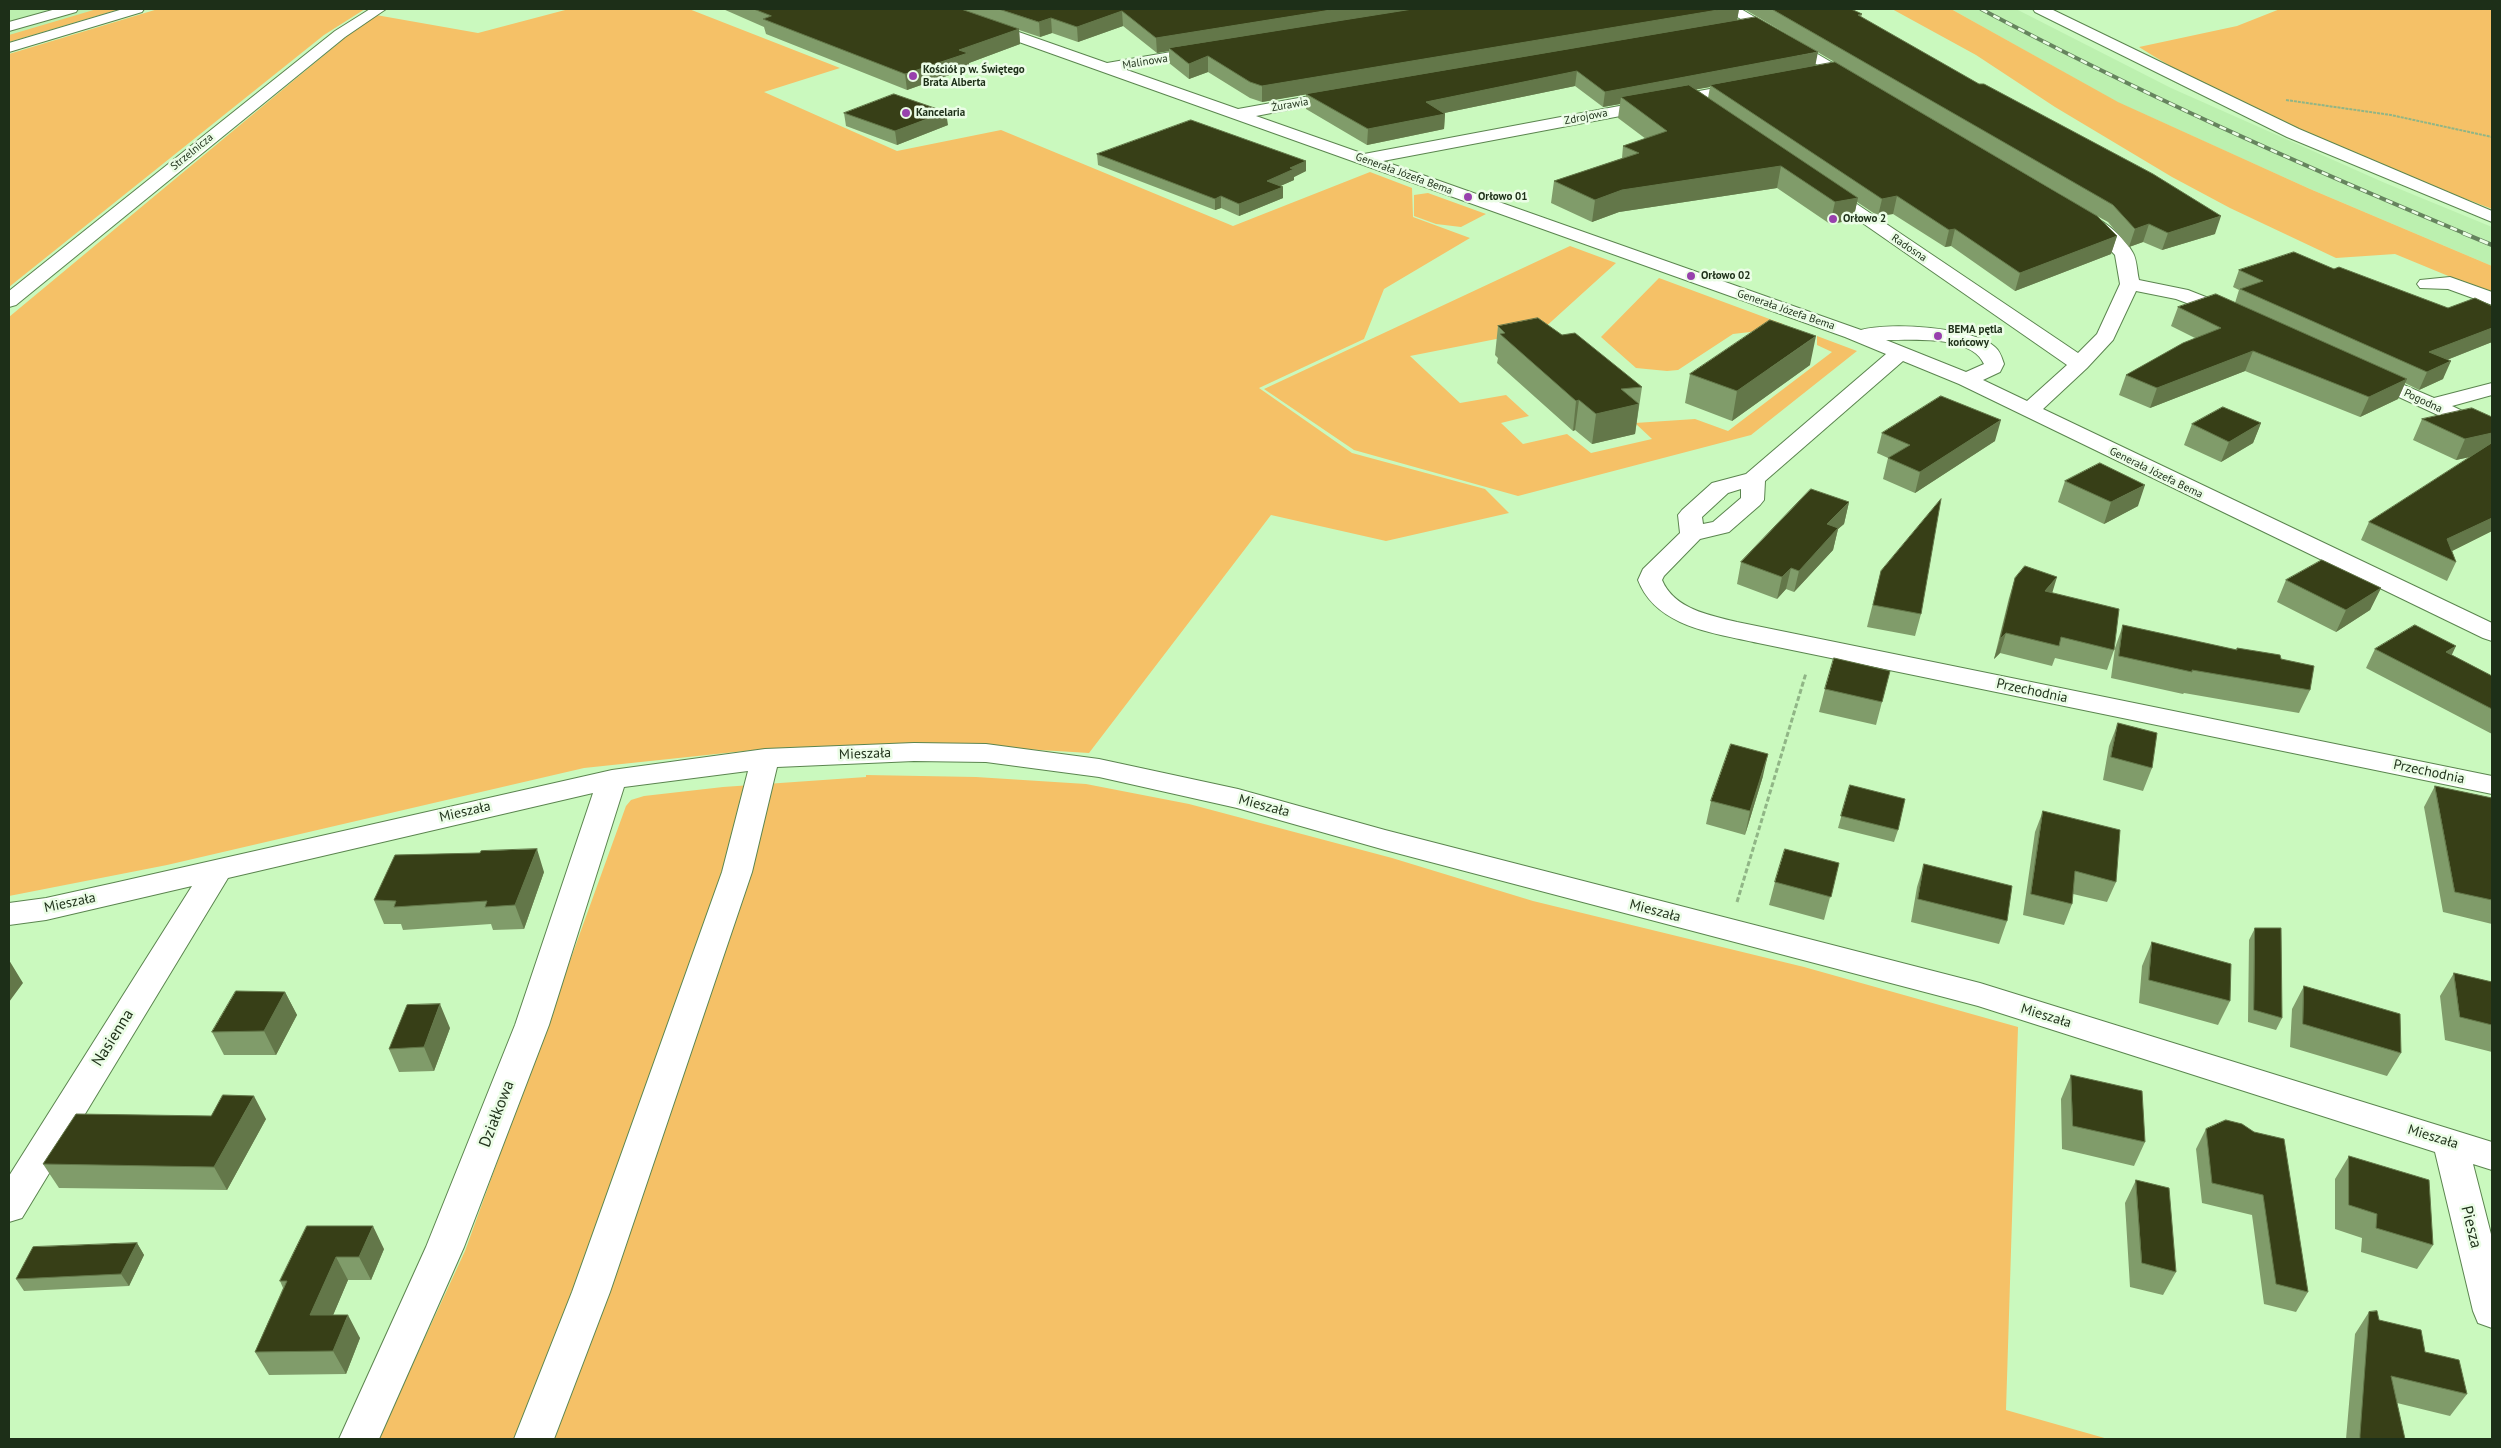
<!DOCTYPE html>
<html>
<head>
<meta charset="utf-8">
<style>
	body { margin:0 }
	#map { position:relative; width:2501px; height:1448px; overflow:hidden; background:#caf9be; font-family:"PT Sans",sans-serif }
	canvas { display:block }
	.frame { position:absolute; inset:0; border:10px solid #1d2f18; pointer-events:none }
</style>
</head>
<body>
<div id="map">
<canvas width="2501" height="1448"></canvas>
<div class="frame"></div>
</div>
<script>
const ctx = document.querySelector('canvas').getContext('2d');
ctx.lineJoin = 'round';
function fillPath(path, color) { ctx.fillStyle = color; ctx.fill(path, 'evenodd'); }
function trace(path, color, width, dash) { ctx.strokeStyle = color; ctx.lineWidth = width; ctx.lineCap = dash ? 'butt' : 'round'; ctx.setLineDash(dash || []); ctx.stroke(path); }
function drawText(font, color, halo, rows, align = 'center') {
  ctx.font = font + ' "PT Sans",sans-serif'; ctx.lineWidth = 5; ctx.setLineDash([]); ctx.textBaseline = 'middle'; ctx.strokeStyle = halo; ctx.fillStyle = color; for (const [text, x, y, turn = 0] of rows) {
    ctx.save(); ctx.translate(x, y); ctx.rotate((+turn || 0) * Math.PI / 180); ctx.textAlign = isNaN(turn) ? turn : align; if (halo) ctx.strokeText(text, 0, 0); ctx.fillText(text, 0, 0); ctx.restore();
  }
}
fillPath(new Path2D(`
	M 9,9 L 120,9 L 9,42 Z
	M 1951,9 L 2016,9 L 2171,88 L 2385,183 L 2492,227 L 2492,266 L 2310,189 L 2117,102 Z`), '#bcf0af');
fillPath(new Path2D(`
	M 97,9 L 120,9 L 9,42 L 9,35 Z
	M 158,9 L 365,9 L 324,35 L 9,287 L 9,54 Z
	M 569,9 L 689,9 L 840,68 L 764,92 L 897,151 L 1001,130 L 1233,226 L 1370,172 L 1412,188 L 1413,217 L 1470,238 L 1384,289 L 1364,339 L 1259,388 L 1352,453 L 1485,489 L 1509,513 L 1386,541 L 1271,515 L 1089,753 L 958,745 L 773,748 L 584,768 L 167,865 L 9,896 L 9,317 L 352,32 L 376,15 L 478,33 Z
	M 1892,9 L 1951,9 L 2118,102 L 2310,189 L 2492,266 L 2492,294 L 2395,254 L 2336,258 L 2230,208 L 2172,177 L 2055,107 L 1976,55 Z
	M 2280,9 L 2492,9 L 2492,209 C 2414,179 2336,147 2260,111 C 2219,91 2177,72 2139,47 L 2237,26 Z
	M 1428,193 L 1486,214 L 1461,227 L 1436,224 L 1414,216 L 1414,195 Z
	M 1570,246 L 1616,263 L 1542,330 L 1410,356 L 1460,403 L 1506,395 L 1529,416 L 1501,423 L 1523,444 L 1567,434 L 1591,453 L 1652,439 L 1635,423 L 1695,419 L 1728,431 L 1832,352 L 1817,345 L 1817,336 L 1857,351 L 1751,435 L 1518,496 L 1354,450 L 1264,389 Z
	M 1659,278 L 1783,324 L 1776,329 L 1733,334 L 1678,370 L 1667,371 L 1636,368 L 1601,337 Z
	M 866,775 L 976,777 L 1086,784 L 1189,804 L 1392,858 L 1533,901 L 1804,967 L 2018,1027 L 2006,1410 L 2108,1439 L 378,1439 L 465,1251 L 626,806 L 631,800 L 644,796 L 723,787 L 866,777 Z`), '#f5c167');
const minor = new Path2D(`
	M 56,9 L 78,9 L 76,12 L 9,31 L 9,22 Z
	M 123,9 L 144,9 L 142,12 L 9,52 L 9,43 Z
	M 370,9 L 386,9 L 345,37 L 16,305 L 9,307 L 9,291 L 335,31 Z
	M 933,9 L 953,9 L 1107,63 L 1206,46 L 1211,48 L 1214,51 L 1211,54 L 1206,56 L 1124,69 L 1238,109 L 1343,90 L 1349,92 L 1351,95 L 1349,98 L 1256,116 L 1364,154 L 1747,82 L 1753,84 L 1755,87 L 1747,92 L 1383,161 L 1861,330 C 1890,322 1972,327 1995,347 C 2000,351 2002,358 2004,364 L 2000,372 L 1983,380 L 2027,401 L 2067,365 L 1815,190 L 1818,186 L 1830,186 L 2078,353 L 2097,334 L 2120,284 L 2115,255 L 2093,232 L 2078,220 L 2081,216 C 2098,212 2125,238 2133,253 C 2137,260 2137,272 2139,280 L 2188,290 L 2239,310 L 2242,314 L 2239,318 L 2232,320 L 2176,299 L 2136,291 L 2113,340 L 2087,368 L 2043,409 L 2492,623 L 2492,641 L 2483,638 L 1959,384 L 1903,361 L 1765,481 L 1764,500 L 1760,505 L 1729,532 L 1700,539 L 1664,576 L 1662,580 C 1674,609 1709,615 1737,622 L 2492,776 L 2492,794 L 1758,643 C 1714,633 1656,627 1638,580 L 1643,569 L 1680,533 L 1678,515 L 1682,510 L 1712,483 L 1746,474 L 1886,354 L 1845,337 L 935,12 ZM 1886,340 C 1913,340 1971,335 1984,364 L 1966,372 ZM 1741,489 L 1741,498 L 1713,522 L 1703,524 L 1702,517 L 1728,493 Z
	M 1724,9 L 1741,9 L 1865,82 L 1863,85 L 1851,85 Z
	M 2033,9 L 2051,9 L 2299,129 L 2492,211 L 2492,222 L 2287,137 L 2035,12 Z
	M 2450,277 L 2492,292 L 2492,305 L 2448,289 L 2420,288 L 2417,284 L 2420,280 Z
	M 2369,370 L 2434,398 L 2492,383 L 2492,395 L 2452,406 L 2492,425 L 2492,440 L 2362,380 L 2358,376 L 2362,372 Z
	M 914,743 L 986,744 L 1099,759 L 1238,789 L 1385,830 L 1980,983 L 2492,1142 L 2492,1170 L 2473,1164 L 2492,1238 L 2492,1328 L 2478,1323 L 2473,1311 L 2435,1152 L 1978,1006 L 1385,850 L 1237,808 L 1099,777 L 986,762 L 914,761 L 777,767 L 752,872 L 610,1292 L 554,1439 L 514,1439 L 572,1292 L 722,872 L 748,771 L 624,787 L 549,1025 L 464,1247 L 379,1439 L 339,1439 L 426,1247 L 515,1025 L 593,793 L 228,878 L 22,1218 L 9,1222 L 9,1176 L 192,886 L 46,920 L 9,925 L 9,903 L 46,898 L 114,883 L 612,770 L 765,749 Z`);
trace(minor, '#5b854f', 2);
trace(new Path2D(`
	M 2286,100 L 2391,115 L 2492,137`), '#90b586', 2, [3, 1]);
trace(new Path2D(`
	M 1737,902 L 1806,673`), '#90b586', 3, [5, 2.5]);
fillPath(minor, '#fff');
const railFar1 = new Path2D(`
	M 1981,9 C 2139,93 2301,165 2466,234`);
const rail = new Path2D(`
	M 2463,233 L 2492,245`);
trace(railFar1, '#66845e', 4);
trace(rail, '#66845e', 4.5);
trace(railFar1, '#ebfde6', 2.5, [7]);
trace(rail, '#ebfde6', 3, [9]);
fillPath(new Path2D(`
	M 723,9 L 1739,9 L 1737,20 L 1815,66 L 2065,197 L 1744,9 L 1851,9 L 1862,14 L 1861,17 L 2215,234 L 2162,250 L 2143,242 L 2129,247 L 2108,222 L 2097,216 L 2117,236 L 2111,254 L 2015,291 L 1951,246 L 1945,247 L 1893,214 L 1878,216 L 1857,202 L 1853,220 L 1830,224 L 1777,188 L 1619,212 L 1592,222 L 1551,203 L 1554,181 L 1622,158 L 1623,146 L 1646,139 L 1618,118 L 1620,104 L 1603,107 L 1575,86 L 1444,113 L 1445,114 L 1444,129 L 1367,145 L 1306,109 L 1306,94 L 1262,102 L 1250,98 L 1208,72 L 1189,79 L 1169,63 L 1169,51 L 1157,53 L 1123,26 L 1078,42 L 1052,33 L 1040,37 L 1019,30 L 1020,44 L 969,63 L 969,68 L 907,90 L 766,34 L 764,27 ZM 1710,87 L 1708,98 L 1696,89 Z
	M 844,113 L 948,125 L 897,145 L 846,126 Z
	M 1097,154 L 1306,161 L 1306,171 L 1294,177 L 1294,180 L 1280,186 L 1283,198 L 1239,216 L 1221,208 L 1215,210 L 1098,165 Z
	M 2334,269 L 2448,308 L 2492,306 L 2492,342 L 2447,360 L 2443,379 L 2419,390 L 2405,383 L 2398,399 L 2360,417 L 2245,371 L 2150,408 L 2119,395 L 2126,375 L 2195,338 L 2171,326 L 2178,307 L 2235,303 L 2239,290 L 2233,287 L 2239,270 Z
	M 1498,326 L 1562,335 L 1642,387 L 1635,434 L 1592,444 L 1575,430 L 1573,431 L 1497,363 L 1498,358 L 1495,355 Z
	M 1810,365 L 1732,421 L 1685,403 L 1690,374 Z
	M 2492,417 L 2492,531 L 2452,551 L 2456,562 L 2447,581 L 2361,540 L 2369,522 L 2470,457 L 2456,460 L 2413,440 L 2422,419 Z
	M 2261,423 L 2253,443 L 2221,462 L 2184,445 L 2192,424 Z
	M 1882,433 L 1995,441 L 1915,493 L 1883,479 L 1888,458 L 1877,453 Z
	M 2065,481 L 2138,506 L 2104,524 L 2058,502 Z
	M 1849,502 L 1844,524 L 1838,529 L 1833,550 L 1794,592 L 1786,589 L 1777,599 L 1737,584 L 1741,562 Z
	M 1881,571 L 1921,614 L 1915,636 L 1867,627 Z
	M 2015,578 L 2052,593 L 2114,650 L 2107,670 L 2055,658 L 2052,666 L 2000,653 L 1994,659 L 2009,598 Z
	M 2286,580 L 2381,588 L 2370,610 L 2336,632 L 2277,602 Z
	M 2123,625 L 2236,650 L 2237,648 L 2281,659 L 2310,690 L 2299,713 L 2184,693 L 2183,694 L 2111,678 L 2115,648 Z
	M 2375,649 L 2452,655 L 2492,676 L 2492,734 L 2366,668 Z
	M 1890,671 L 1876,725 L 1819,712 L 1825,689 Z
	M 2118,723 L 2152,768 L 2143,791 L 2103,780 L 2109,746 Z
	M 1763,776 L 1745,835 L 1706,824 L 1711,801 Z
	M 1850,785 L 1898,830 L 1894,842 L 1838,828 Z
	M 2435,786 L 2492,798 L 2492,924 L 2443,912 L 2424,807 Z
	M 2043,811 L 2116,882 L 2107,902 L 2073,894 L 2072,904 L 2064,925 L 2023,915 L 2035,832 Z
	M 1839,863 L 1824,920 L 1769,905 L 1775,882 Z
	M 1924,864 L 2007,921 L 1999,944 L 1911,922 L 1917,887 Z
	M 544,872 L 524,929 L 493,930 L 491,924 L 403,930 L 401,924 L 384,924 L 374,900 Z
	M 2255,928 L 2282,1018 L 2276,1030 L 2248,1022 L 2249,940 Z
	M 2152,942 L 2230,1001 L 2218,1025 L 2139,1003 L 2142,966 Z
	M 2454,973 L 2492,982 L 2492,1052 L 2445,1040 L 2440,996 Z
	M 2304,986 L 2401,1053 L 2387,1076 L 2290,1047 L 2292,1009 Z
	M 285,992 L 297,1015 L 276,1055 L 224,1055 L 212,1032 Z
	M 450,1028 L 434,1071 L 399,1072 L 389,1049 Z
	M 2071,1075 L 2145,1142 L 2134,1166 L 2062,1149 L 2061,1099 Z
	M 211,1116 L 266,1119 L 227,1190 L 59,1188 L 43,1164 Z
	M 2242,1124 L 2308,1292 L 2296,1312 L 2264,1304 L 2252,1215 L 2202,1203 L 2196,1149 L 2206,1129 Z
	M 2349,1156 L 2433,1245 L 2417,1269 L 2361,1252 L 2362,1238 L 2335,1229 L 2335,1179 Z
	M 2136,1180 L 2176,1272 L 2163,1295 L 2130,1287 L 2125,1203 Z
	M 307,1226 L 384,1249 L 371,1280 L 348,1280 L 333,1315 L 360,1338 L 346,1374 L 269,1375 L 255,1352 L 283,1288 L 280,1281 Z
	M 137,1243 L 144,1255 L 129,1286 L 24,1291 L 16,1279 Z
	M 2369,1312 L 2379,1320 L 2425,1352 L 2467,1394 L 2450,1416 L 2397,1403 L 2405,1439 L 2346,1439 L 2355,1334 Z`), '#809c6a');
fillPath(new Path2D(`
	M 1337,9 L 1436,9 L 1169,48 L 1169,51 L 1157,53 L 1156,38 Z
	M 1722,9 L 1739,9 L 1737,21 L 1262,102 L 1262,86 Z
	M 1122,11 L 1123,26 L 1078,42 L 1077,27 Z
	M 1051,18 L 1052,33 L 1040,37 L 1039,22 Z
	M 1019,29 L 1020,44 L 969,63 L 969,68 L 907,90 L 905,74 L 959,50 Z
	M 1818,52 L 1815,67 L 1710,85 L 1710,87 L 1628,102 L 1621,97 L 1620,104 L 1603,107 L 1605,92 Z
	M 1208,56 L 1208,72 L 1189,79 L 1189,64 Z
	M 1577,71 L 1575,86 L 1425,117 L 1426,102 Z
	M 946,112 L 948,125 L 897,145 L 895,131 Z
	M 1445,114 L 1444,129 L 1367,145 L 1368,129 Z
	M 1306,161 L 1306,171 L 1294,177 L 1294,180 L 1267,192 L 1267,181 L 1290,168 Z
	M 1781,166 L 1777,188 L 1619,212 L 1592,222 L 1595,200 L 1622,190 Z
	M 1283,187 L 1283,198 L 1239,216 L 1239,204 Z
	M 1221,196 L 1221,208 L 1215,210 L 1215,199 Z
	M 1897,196 L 1893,214 L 1878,216 L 1882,199 Z
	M 1858,198 L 1853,220 L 1830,224 L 1835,202 Z
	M 2221,216 L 2215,234 L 2162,250 L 2168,233 Z
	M 2149,224 L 2143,242 L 2129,247 L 2135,229 Z
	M 1955,229 L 1951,246 L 1945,247 L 1949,230 Z
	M 2117,236 L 2111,254 L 2015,291 L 2020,273 Z
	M 2492,328 L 2492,342 L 2421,370 L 2429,352 Z
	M 1816,336 L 1810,365 L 1732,421 L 1737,391 Z
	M 2253,351 L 2245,371 L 2150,408 L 2157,388 Z
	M 2451,361 L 2443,379 L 2419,390 L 2427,372 Z
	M 2407,379 L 2398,399 L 2360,417 L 2369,397 Z
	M 1579,400 L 1575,430 L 1573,431 L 1576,401 Z
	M 1639,404 L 1635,434 L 1592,444 L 1596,414 Z
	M 2001,420 L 1995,441 L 1915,493 L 1920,472 Z
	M 2261,423 L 2253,443 L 2221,462 L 2229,442 Z
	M 2492,433 L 2492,452 L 2456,460 L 2465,439 Z
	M 2145,485 L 2138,506 L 2104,524 L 2111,502 Z
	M 1849,502 L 1844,524 L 1838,529 L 1833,550 L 1794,592 L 1799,571 L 1827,524 Z
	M 2492,518 L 2492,531 L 2442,556 L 2447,539 Z
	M 1791,568 L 1786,589 L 1777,599 L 1782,577 Z
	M 2057,577 L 2051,597 L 2045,591 Z
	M 2381,588 L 2370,610 L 2336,632 L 2346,610 Z
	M 2006,633 L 2000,653 L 1994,659 L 2000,639 Z
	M 2456,646 L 2447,665 L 2446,652 Z
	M 1768,754 L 1763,776 L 1745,835 L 1750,811 Z
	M 537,849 L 544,872 L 524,929 L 515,905 Z
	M 9,960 L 23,983 L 9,1002 Z
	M 285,992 L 297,1015 L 276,1055 L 264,1031 Z
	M 440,1004 L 450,1028 L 434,1071 L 424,1047 Z
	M 254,1096 L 266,1119 L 227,1190 L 214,1167 Z
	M 373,1226 L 384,1249 L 371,1280 L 359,1257 Z
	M 137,1243 L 144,1255 L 129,1286 L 121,1274 Z
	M 336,1257 L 348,1280 L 323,1339 L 310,1315 Z
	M 348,1315 L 360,1338 L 346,1374 L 333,1351 Z`), '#637749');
const building = new Path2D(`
	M 754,9 L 961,9 L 1019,29 L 959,50 L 968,53 L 905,74 L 763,19 L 771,16 Z
	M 999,9 L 1337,9 L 1156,38 L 1122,11 L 1077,27 L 1051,18 L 1039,22 Z
	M 1413,9 L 1724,9 L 1262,86 L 1250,82 L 1208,56 L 1189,64 L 1169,48 Z
	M 1772,9 L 1851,9 L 1862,14 L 1858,15 L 1979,84 L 1984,84 L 2153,174 L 2221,216 L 2168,233 L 2149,224 L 2135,229 L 2113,205 Z
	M 1756,17 L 1818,52 L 1605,92 L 1577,71 L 1426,102 L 1445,114 L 1368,129 L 1306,94 Z
	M 1835,62 L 2097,216 L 2117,236 L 2020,273 L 1955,229 L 1949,230 L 1897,196 L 1882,199 L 1710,85 Z
	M 1689,85 L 1858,198 L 1835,202 L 1781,166 L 1622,190 L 1595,200 L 1554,181 L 1639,153 L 1623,146 L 1667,131 L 1621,97 Z
	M 894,94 L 946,112 L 895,131 L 844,113 Z
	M 1191,120 L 1306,161 L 1290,168 L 1294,169 L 1267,181 L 1283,187 L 1239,204 L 1221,196 L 1215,199 L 1097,154 Z
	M 2294,252 L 2334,269 L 2339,267 L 2448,308 L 2475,298 L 2492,306 L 2492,328 L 2429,352 L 2451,361 L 2427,372 L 2240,289 L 2263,281 L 2239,270 Z
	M 2216,294 L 2407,379 L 2369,397 L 2253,351 L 2157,388 L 2126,375 L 2183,343 L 2221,328 L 2178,307 Z
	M 1538,318 L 1562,335 L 1575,333 L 1642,387 L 1621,389 L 1639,404 L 1596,414 L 1579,400 L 1576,401 L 1500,334 L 1505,333 L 1498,326 Z
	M 1770,320 L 1816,336 L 1737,391 L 1690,374 Z
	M 1941,396 L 2001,420 L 1920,472 L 1888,458 L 1910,445 L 1882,433 Z
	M 2223,407 L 2261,423 L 2229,442 L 2192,424 Z
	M 2472,408 L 2492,417 L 2492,433 L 2465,439 L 2422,419 Z
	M 2492,443 L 2492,518 L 2447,539 L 2456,562 L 2369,522 Z
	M 2100,463 L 2145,485 L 2111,502 L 2065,481 Z
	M 1811,489 L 1849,502 L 1827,524 L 1838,528 L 1799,571 L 1791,568 L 1782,577 L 1741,562 Z
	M 1941,499 L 1921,614 L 1873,605 L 1881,571 Z
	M 2322,560 L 2381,588 L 2346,610 L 2286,580 Z
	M 2025,566 L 2057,577 L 2045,591 L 2119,609 L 2114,650 L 2061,637 L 2059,646 L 2006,633 L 2000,639 L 2015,578 Z
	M 2123,625 L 2237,650 L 2237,648 L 2280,655 L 2281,659 L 2314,666 L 2310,690 L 2192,670 L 2192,672 L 2119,656 Z
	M 2415,625 L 2456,646 L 2446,652 L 2492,676 L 2492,709 L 2375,649 Z
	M 1834,658 L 1890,671 L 1882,702 L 1825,689 Z
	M 2118,723 L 2157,733 L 2152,768 L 2111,757 Z
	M 1731,744 L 1768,754 L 1750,811 L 1711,801 Z
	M 1850,785 L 1905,799 L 1898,830 L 1841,816 Z
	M 2435,786 L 2492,798 L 2492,900 L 2455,892 Z
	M 2043,811 L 2120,830 L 2116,882 L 2075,871 L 2072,904 L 2031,894 Z
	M 537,849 L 515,905 L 485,907 L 487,901 L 394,907 L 396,901 L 374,900 L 395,855 L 480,853 L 481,851 Z
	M 1785,849 L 1839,863 L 1831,897 L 1775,882 Z
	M 1924,864 L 2012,886 L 2007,921 L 1918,899 Z
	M 2255,928 L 2281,928 L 2282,1018 L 2254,1010 Z
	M 2152,942 L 2231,964 L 2230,1001 L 2149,980 Z
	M 2454,973 L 2492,982 L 2492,1025 L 2460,1017 Z
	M 2304,986 L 2400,1014 L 2401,1053 L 2303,1024 Z
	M 236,991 L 285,992 L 264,1031 L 212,1032 Z
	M 440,1004 L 424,1047 L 389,1049 L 407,1005 Z
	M 2071,1075 L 2142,1091 L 2145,1142 L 2073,1126 Z
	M 223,1095 L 254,1096 L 214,1167 L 43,1164 L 76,1114 L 211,1116 Z
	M 2226,1120 L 2242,1124 L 2254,1132 L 2284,1139 L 2308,1292 L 2276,1284 L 2263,1195 L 2212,1183 L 2206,1129 Z
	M 2349,1156 L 2429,1180 L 2433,1245 L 2376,1228 L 2377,1214 L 2349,1205 Z
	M 2136,1180 L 2169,1188 L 2176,1272 L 2142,1263 Z
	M 307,1226 L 373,1226 L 359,1257 L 336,1257 L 310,1315 L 348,1315 L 333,1351 L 255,1352 L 287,1281 L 280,1281 Z
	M 137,1243 L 121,1274 L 16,1279 L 33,1247 Z
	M 2377,1311 L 2379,1320 L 2421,1330 L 2425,1352 L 2459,1360 L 2467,1394 L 2391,1376 L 2405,1439 L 2360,1439 L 2360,1435 L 2369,1312 Z`);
fillPath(building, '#373f17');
trace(building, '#637749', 1);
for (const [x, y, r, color] of [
	[913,76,5,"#9841ad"],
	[906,113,5,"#9841ad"],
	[1468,197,5,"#9841ad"],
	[1833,219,5,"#9841ad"],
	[1691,276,5,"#9841ad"],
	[1938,336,5,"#9841ad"]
]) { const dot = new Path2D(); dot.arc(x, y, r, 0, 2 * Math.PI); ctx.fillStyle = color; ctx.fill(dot); trace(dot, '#ebfde6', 2); }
drawText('11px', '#1d2f18', '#ebfde6', [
	["Malinowa",1145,62,-9],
	["Żurawia",1290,105,-10],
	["Zdrojowa",1586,117,-11],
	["Strzelnicza",192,152,-39],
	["Generała Józefa Bema",1404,174,20],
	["Radosna",1909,248,34],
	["Generała Józefa Bema",1786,310,19],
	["Pogodna",2423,401,25],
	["Generała Józefa Bema",2156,473,26]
]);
drawText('bold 11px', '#1d2f18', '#ebfde6', [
	["Kościół p w. Świętego",923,70],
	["Brata Alberta",923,83],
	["Kancelaria",916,113],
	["Orłowo 01",1478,197],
	["Orłowo 2",1843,219],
	["Orłowo 02",1701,276],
	["BEMA pętla",1948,330],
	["końcowy",1948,343]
], 'left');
drawText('14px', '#1d2f18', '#ebfde6', [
	["Przechodnia",2032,691,12],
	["Mieszała",865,754,-2],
	["Przechodnia",2429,772,12],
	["Mieszała",1264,806,15],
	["Mieszała",465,812,-13],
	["Mieszała",70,903,-12],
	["Mieszała",1655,911,15],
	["Mieszała",2046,1016,17],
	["Mieszała",2433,1137,17]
]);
drawText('16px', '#1d2f18', '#ebfde6', [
	["Nasienna",113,1038,-58],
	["Działkowa",497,1114,-69],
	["Piesza",2471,1227,76]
]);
</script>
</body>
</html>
